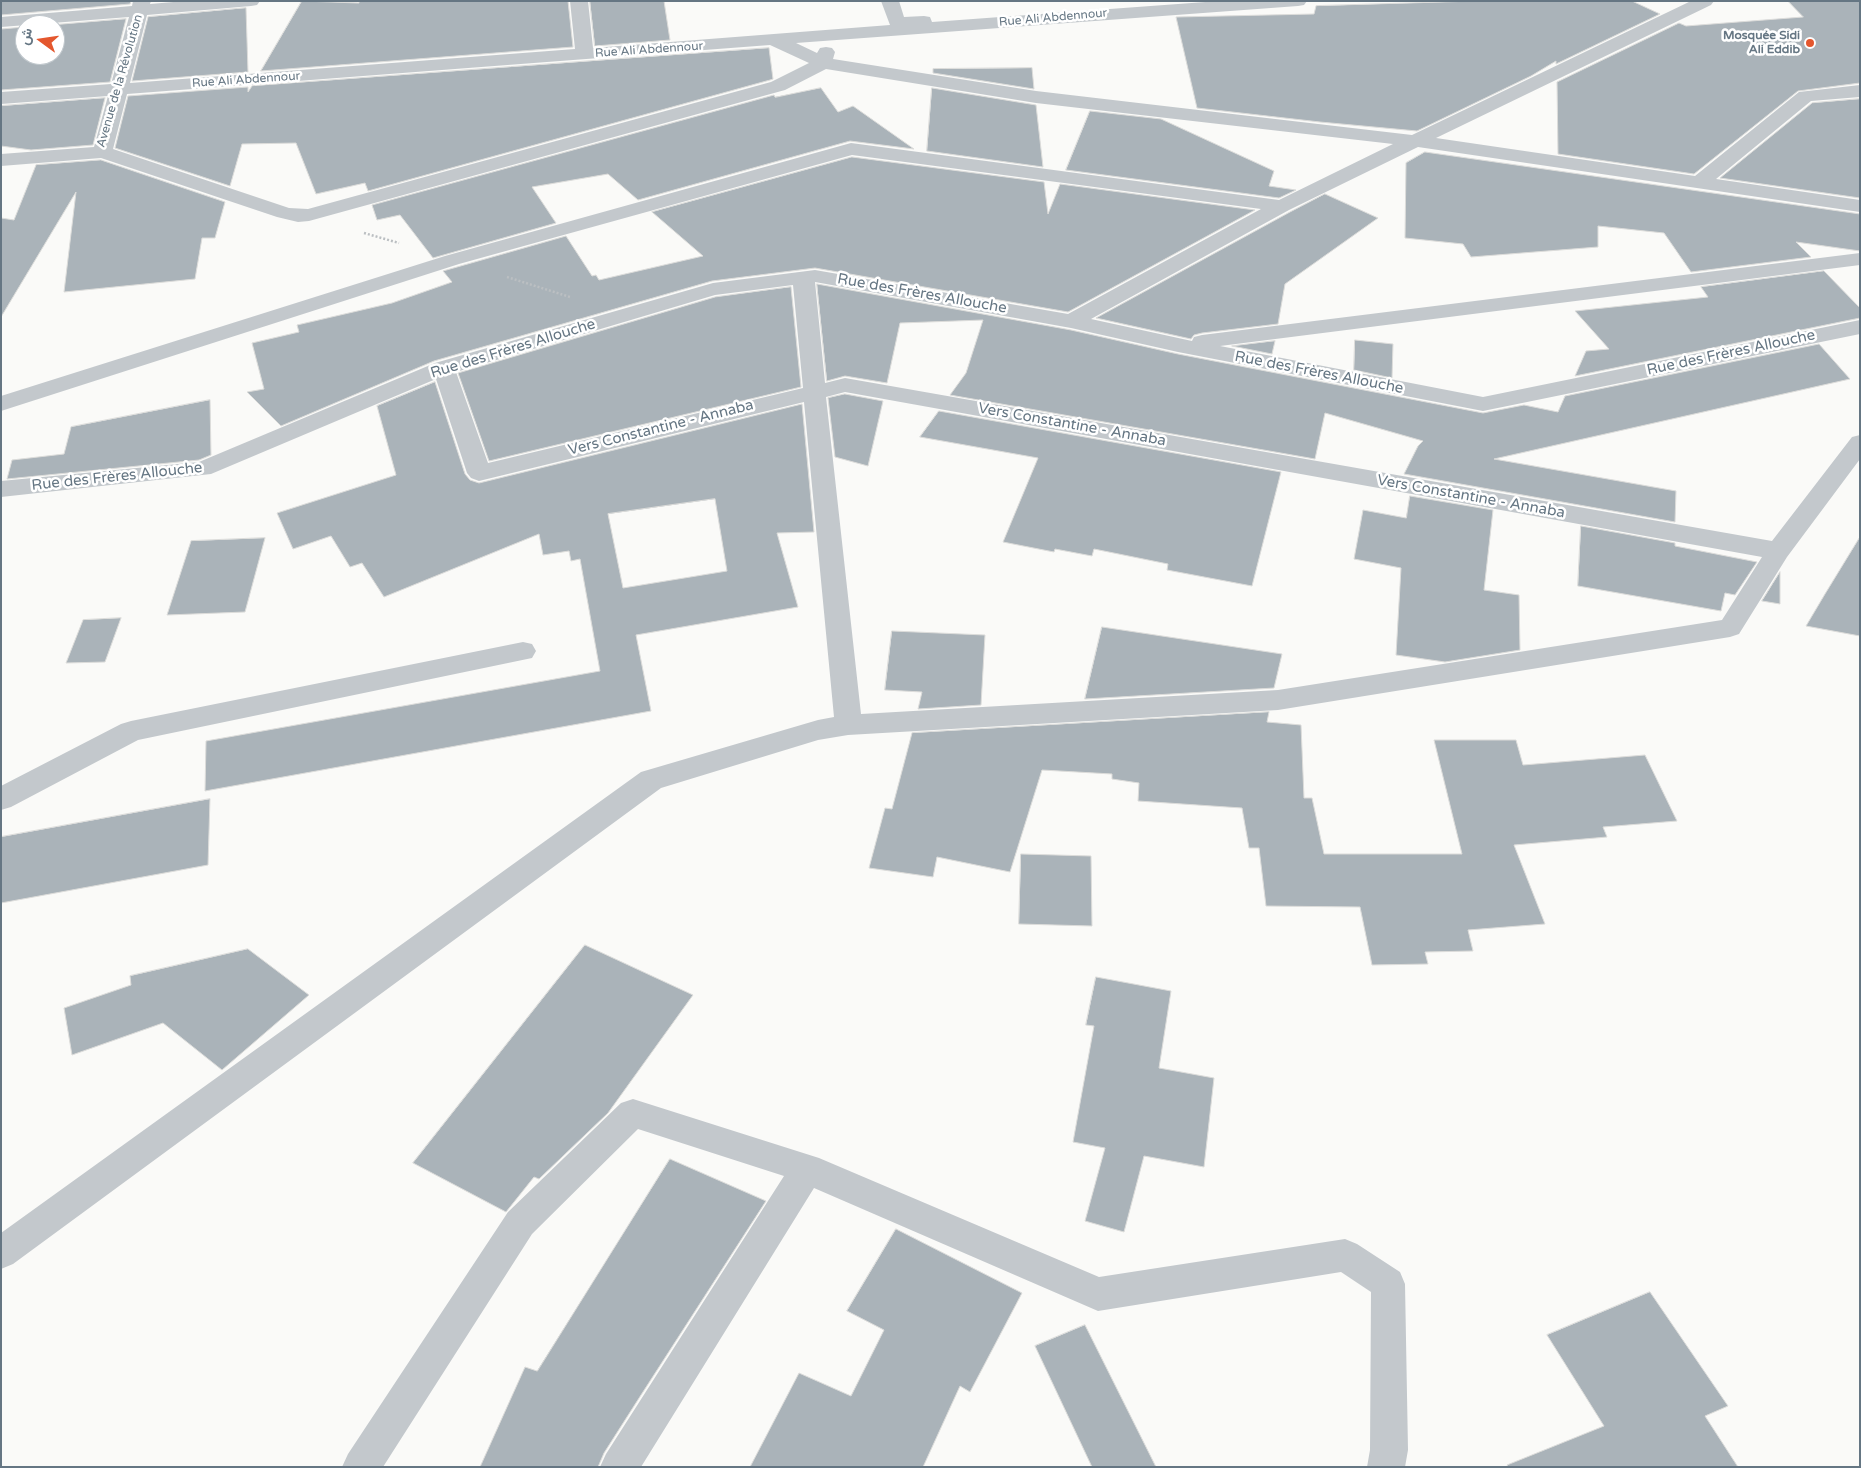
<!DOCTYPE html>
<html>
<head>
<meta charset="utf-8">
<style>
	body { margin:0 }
	#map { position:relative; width:1861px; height:1468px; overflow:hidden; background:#fafaf8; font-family:"Varela Round",Vazirmatn,sans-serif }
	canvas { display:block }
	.frame { position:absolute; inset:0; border:2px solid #657683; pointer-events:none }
	.north { position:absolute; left:15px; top:15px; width:50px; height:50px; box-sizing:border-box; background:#fff; border:1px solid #c1c8cd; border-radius:50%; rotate:284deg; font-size:14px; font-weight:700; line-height:20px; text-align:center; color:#657683 }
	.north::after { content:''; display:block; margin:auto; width:18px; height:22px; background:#e4572e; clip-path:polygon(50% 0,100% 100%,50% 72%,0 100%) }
</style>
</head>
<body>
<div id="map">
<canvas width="1861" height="1468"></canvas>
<div class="frame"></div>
<div class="north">ش</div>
</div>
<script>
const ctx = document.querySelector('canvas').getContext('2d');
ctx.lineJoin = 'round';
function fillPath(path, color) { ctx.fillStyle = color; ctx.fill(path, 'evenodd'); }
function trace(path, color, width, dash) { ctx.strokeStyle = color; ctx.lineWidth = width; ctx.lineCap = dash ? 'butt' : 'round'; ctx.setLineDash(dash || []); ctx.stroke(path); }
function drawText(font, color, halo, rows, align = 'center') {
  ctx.font = font + ' "Varela Round",sans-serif'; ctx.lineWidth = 5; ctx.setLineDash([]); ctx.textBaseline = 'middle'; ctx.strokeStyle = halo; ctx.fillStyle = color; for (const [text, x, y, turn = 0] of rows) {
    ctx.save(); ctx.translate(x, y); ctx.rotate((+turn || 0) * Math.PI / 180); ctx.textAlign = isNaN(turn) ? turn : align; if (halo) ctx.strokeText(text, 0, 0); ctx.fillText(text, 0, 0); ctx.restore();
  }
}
const building = new Path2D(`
	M 1,1 L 131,1 L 130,4 L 1,15 Z
	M 302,1 L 359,3 L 359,1 L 568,1 L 573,47 L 261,71 Z
	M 590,1 L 664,1 L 670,40 L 595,46 Z
	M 1477,1 L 1632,1 L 1660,14 L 1556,64 L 1556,61 L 1531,76 L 1417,131 L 1320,122 L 1197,108 L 1176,17 L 1314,14 L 1316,6 Z
	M 1788,1 L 1860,1 L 1860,83 L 1798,91 L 1694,174 L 1558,154 L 1557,82 L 1679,23 L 1686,26 L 1803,17 Z
	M 246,8 L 248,72 L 132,81 L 148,17 Z
	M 126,19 L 110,82 L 1,90 L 1,29 L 25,27 L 25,55 L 55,55 L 55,25 L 51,25 Z
	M 769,48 L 773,79 L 770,80 L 368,191 L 365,183 L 316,194 L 296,143 L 242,144 L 230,186 L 115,148 L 128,96 L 248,87 L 248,92 L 252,86 Z
	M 1032,68 L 1034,89 L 933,73 L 933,69 Z
	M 821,88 L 838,112 L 853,106 L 914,149 L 850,141 L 638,200 L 608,174 L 532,187 L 556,223 L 433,258 L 400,215 L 377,220 L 372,205 L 774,95 L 775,97 Z
	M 932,88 L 1036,105 L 1043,167 L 927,151 Z
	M 105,98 L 93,145 L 31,150 L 1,146 L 1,106 Z
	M 1860,99 L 1860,198 L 1720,178 L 1812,103 Z
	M 1090,111 L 1161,119 L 1274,171 L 1269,186 L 1296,190 L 1279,198 L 1066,170 Z
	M 1425,152 L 1860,214 L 1860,251 L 1796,242 L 1811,257 L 1691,272 L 1664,233 L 1598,226 L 1598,247 L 1471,257 L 1463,244 L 1405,238 L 1406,163 Z
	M 852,157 L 1044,182 L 1048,214 L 1060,184 L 1255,210 L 1068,312 L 815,268 L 712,281 L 434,361 L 281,426 L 247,392 L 264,389 L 252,343 L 299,332 L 297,325 L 392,303 L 452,282 L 443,271 L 566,236 L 592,276 L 596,275 L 599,280 L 703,256 L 652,212 Z
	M 101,160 L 225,202 L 215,238 L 202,238 L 195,279 L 64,292 L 76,192 L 1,317 L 1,218 L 14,220 L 36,165 Z
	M 1325,194 L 1378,218 L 1285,284 L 1278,324 L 1202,333 L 1194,335 L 1191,339 L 1096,318 L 1290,212 Z
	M 1824,271 L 1860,308 L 1860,318 L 1575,376 L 1586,351 L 1609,349 L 1575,311 L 1708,297 L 1701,287 Z
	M 817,284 L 1071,330 L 1178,354 L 1483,413 L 1524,405 L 1558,412 L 1565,396 L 1819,344 L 1850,379 L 1494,459 L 1676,491 L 1675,522 L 1404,474 L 1418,446 L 1423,441 L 1325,413 L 1315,459 L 950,395 L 966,373 L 983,320 L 900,323 L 887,383 L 845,376 L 827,381 Z
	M 791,287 L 801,387 L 489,461 L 458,373 L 715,297 Z
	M 1355,340 L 1393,344 L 1392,378 L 1354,370 Z
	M 1275,341 L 1272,354 L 1232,346 Z
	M 435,382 L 465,474 L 470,480 L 479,483 L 802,404 L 814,532 L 777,533 L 798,607 L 636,635 L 651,711 L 205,791 L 206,741 L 600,671 L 580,559 L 571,561 L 569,551 L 543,555 L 539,534 L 384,597 L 362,563 L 350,567 L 331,536 L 293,549 L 277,513 L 396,475 L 377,406 ZM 715,499 L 727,571 L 623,588 L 608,514 Z
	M 845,394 L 883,401 L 868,466 L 835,457 L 828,398 Z
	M 210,400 L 211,455 L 199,460 L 7,479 L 12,460 L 64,454 L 71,427 Z
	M 939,411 L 1281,472 L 1252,586 L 1167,570 L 1168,564 L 1094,549 L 1092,556 L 1055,549 L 1054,552 L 1003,542 L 1038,458 L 920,437 Z
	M 1410,496 L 1493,510 L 1484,590 L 1519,595 L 1520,650 L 1445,662 L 1396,655 L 1401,568 L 1354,559 L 1363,510 L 1406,518 Z
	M 1581,526 L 1675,543 L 1675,546 L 1757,562 L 1735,595 L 1725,593 L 1721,611 L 1578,586 Z
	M 1860,537 L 1860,636 L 1806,626 L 1825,594 Z
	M 265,538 L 245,612 L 167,615 L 191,541 Z
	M 1780,572 L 1780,604 L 1762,601 Z
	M 121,618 L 105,662 L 66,663 L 83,620 Z
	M 1102,627 L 1282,654 L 1274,688 L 1085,699 Z
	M 892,631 L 985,635 L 981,705 L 918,709 L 922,692 L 885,690 Z
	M 1269,712 L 1267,722 L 1301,725 L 1304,798 L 1312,798 L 1324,854 L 1462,854 L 1434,740 L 1516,740 L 1523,765 L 1645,755 L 1677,821 L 1603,827 L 1607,837 L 1514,845 L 1545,924 L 1468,930 L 1473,951 L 1425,952 L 1428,964 L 1372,965 L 1360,907 L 1266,906 L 1259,848 L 1249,848 L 1242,808 L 1138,801 L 1139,783 L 1112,779 L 1112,774 L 1042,770 L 1010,872 L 937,857 L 933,877 L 869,868 L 885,808 L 892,809 L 912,733 Z
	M 210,799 L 208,865 L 1,903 L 1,837 Z
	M 1021,854 L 1091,856 L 1092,926 L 1019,924 Z
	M 585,945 L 693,995 L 608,1113 L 539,1179 L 534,1177 L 506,1212 L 413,1163 Z
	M 248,949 L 309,995 L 222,1070 L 163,1023 L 72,1055 L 64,1008 L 131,985 L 130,976 Z
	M 1096,977 L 1171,991 L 1159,1068 L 1214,1078 L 1204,1167 L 1144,1156 L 1124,1232 L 1085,1221 L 1105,1148 L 1073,1142 L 1094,1026 L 1086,1025 Z
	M 670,1159 L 766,1201 L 641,1395 L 604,1453 L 598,1467 L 480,1467 L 525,1367 L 537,1371 Z
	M 896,1229 L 1022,1293 L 970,1392 L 960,1386 L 923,1467 L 750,1467 L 799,1373 L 851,1396 L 884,1330 L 847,1311 Z
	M 1650,1292 L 1728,1406 L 1705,1416 L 1738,1467 L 1508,1467 L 1507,1465 L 1604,1426 L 1547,1335 Z
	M 1085,1325 L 1156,1467 L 1092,1467 L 1035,1346 Z`);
fillPath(building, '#aab3b9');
trace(building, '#dcdcda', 1);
trace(new Path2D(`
	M 364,233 L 399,243
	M 507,277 L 570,297`), '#bbbfc2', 2.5, [2, 2]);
fillPath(new Path2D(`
	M 133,1 L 151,1 L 150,4 L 185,1 L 260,1 L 257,5 L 251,6 L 147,15 L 130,83 L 575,49 L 570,1 L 588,1 L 593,48 L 890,25 L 881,1 L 899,1 L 904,17 L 924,16 L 930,17 L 932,22 L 1219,1 L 1307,1 L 1304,5 L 1298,6 L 796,43 L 817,53 L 820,48 L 826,47 L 832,48 L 835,52 L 833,59 L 1036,91 L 1412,135 L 1691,1 L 1714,1 L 1711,5 L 1436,138 L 1695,176 L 1799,92 L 1860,85 L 1860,97 L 1811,101 L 1716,179 L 1860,200 L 1860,212 L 1418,147 L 1289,210 L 1091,319 L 1192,341 L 1194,337 L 1202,335 L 1860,253 L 1860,265 L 1220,346 L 1483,397 L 1860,320 L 1860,334 L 1483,411 L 1178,352 L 1071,328 L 815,282 L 825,383 L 845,378 L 1772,541 L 1852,437 L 1860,435 L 1860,459 L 1787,557 L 1739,634 L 1730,637 L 1278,710 L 848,735 L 818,740 L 661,788 L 13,1264 L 1,1269 L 1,1233 L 641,772 L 818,720 L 834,717 L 804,402 L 479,481 L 471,478 L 467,473 L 436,379 L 211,474 L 1,497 L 1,481 L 199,462 L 435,363 L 713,283 L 815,270 L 1068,314 L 1261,209 L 852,155 L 459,264 L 1,411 L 1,396 L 445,256 L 851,143 L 1279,200 L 1393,144 L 1036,103 L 826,69 L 785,90 L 309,221 L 298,222 L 277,217 L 101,158 L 1,166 L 1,154 L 94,147 L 108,96 L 1,104 L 1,92 L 111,84 L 129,17 L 1,27 L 1,17 L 132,6 ZM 770,45 L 809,63 L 771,82 L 308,209 L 289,208 L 113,149 L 127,94 ZM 793,285 L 803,388 L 488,463 L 456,372 L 715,295 ZM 845,392 L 1762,557 L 1722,620 L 1278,690 L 861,714 L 826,397 Z
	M 523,642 L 532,644 L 536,651 L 532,658 L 138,740 L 11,807 L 1,810 L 1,786 L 121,724 L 131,721 Z
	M 633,1099 L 819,1158 L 1099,1277 L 1345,1239 L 1357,1244 L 1400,1272 L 1405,1284 L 1408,1450 L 1405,1467 L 1367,1467 L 1370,1450 L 1371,1292 L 1341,1272 L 1098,1311 L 814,1188 L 641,1467 L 600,1467 L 606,1454 L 784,1176 L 638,1129 L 532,1234 L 383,1467 L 342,1467 L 348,1454 L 508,1212 L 621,1103 Z`), '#c3c8cc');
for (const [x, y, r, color] of [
	[1810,43,5,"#e4572e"]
]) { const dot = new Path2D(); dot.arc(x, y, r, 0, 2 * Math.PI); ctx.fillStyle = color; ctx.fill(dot); trace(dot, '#fff', 2); }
drawText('12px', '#657683', '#fff', [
	["Rue Ali Abdennour",1053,18,-5],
	["Rue Ali Abdennour",649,50,-4],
	["Rue Ali Abdennour",246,80,-4],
	["Avenue de la Révolution",120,81,-74]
]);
drawText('bold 12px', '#657683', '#fff', [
	["Mosquée Sidi",1800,36],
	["Ali Eddib",1800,50]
], 'right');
drawText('15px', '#657683', '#fff', [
	["Rue des Frères Allouche",922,294,10],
	["Rue des Frères Allouche",513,349,-17],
	["Rue des Frères Allouche",1731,353,-12],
	["Rue des Frères Allouche",1319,373,11],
	["Vers Constantine - Annaba",1072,425,10],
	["Vers Constantine - Annaba",661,428,-14],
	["Rue des Frères Allouche",117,477,-6],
	["Vers Constantine - Annaba",1471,497,10]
]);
</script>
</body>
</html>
